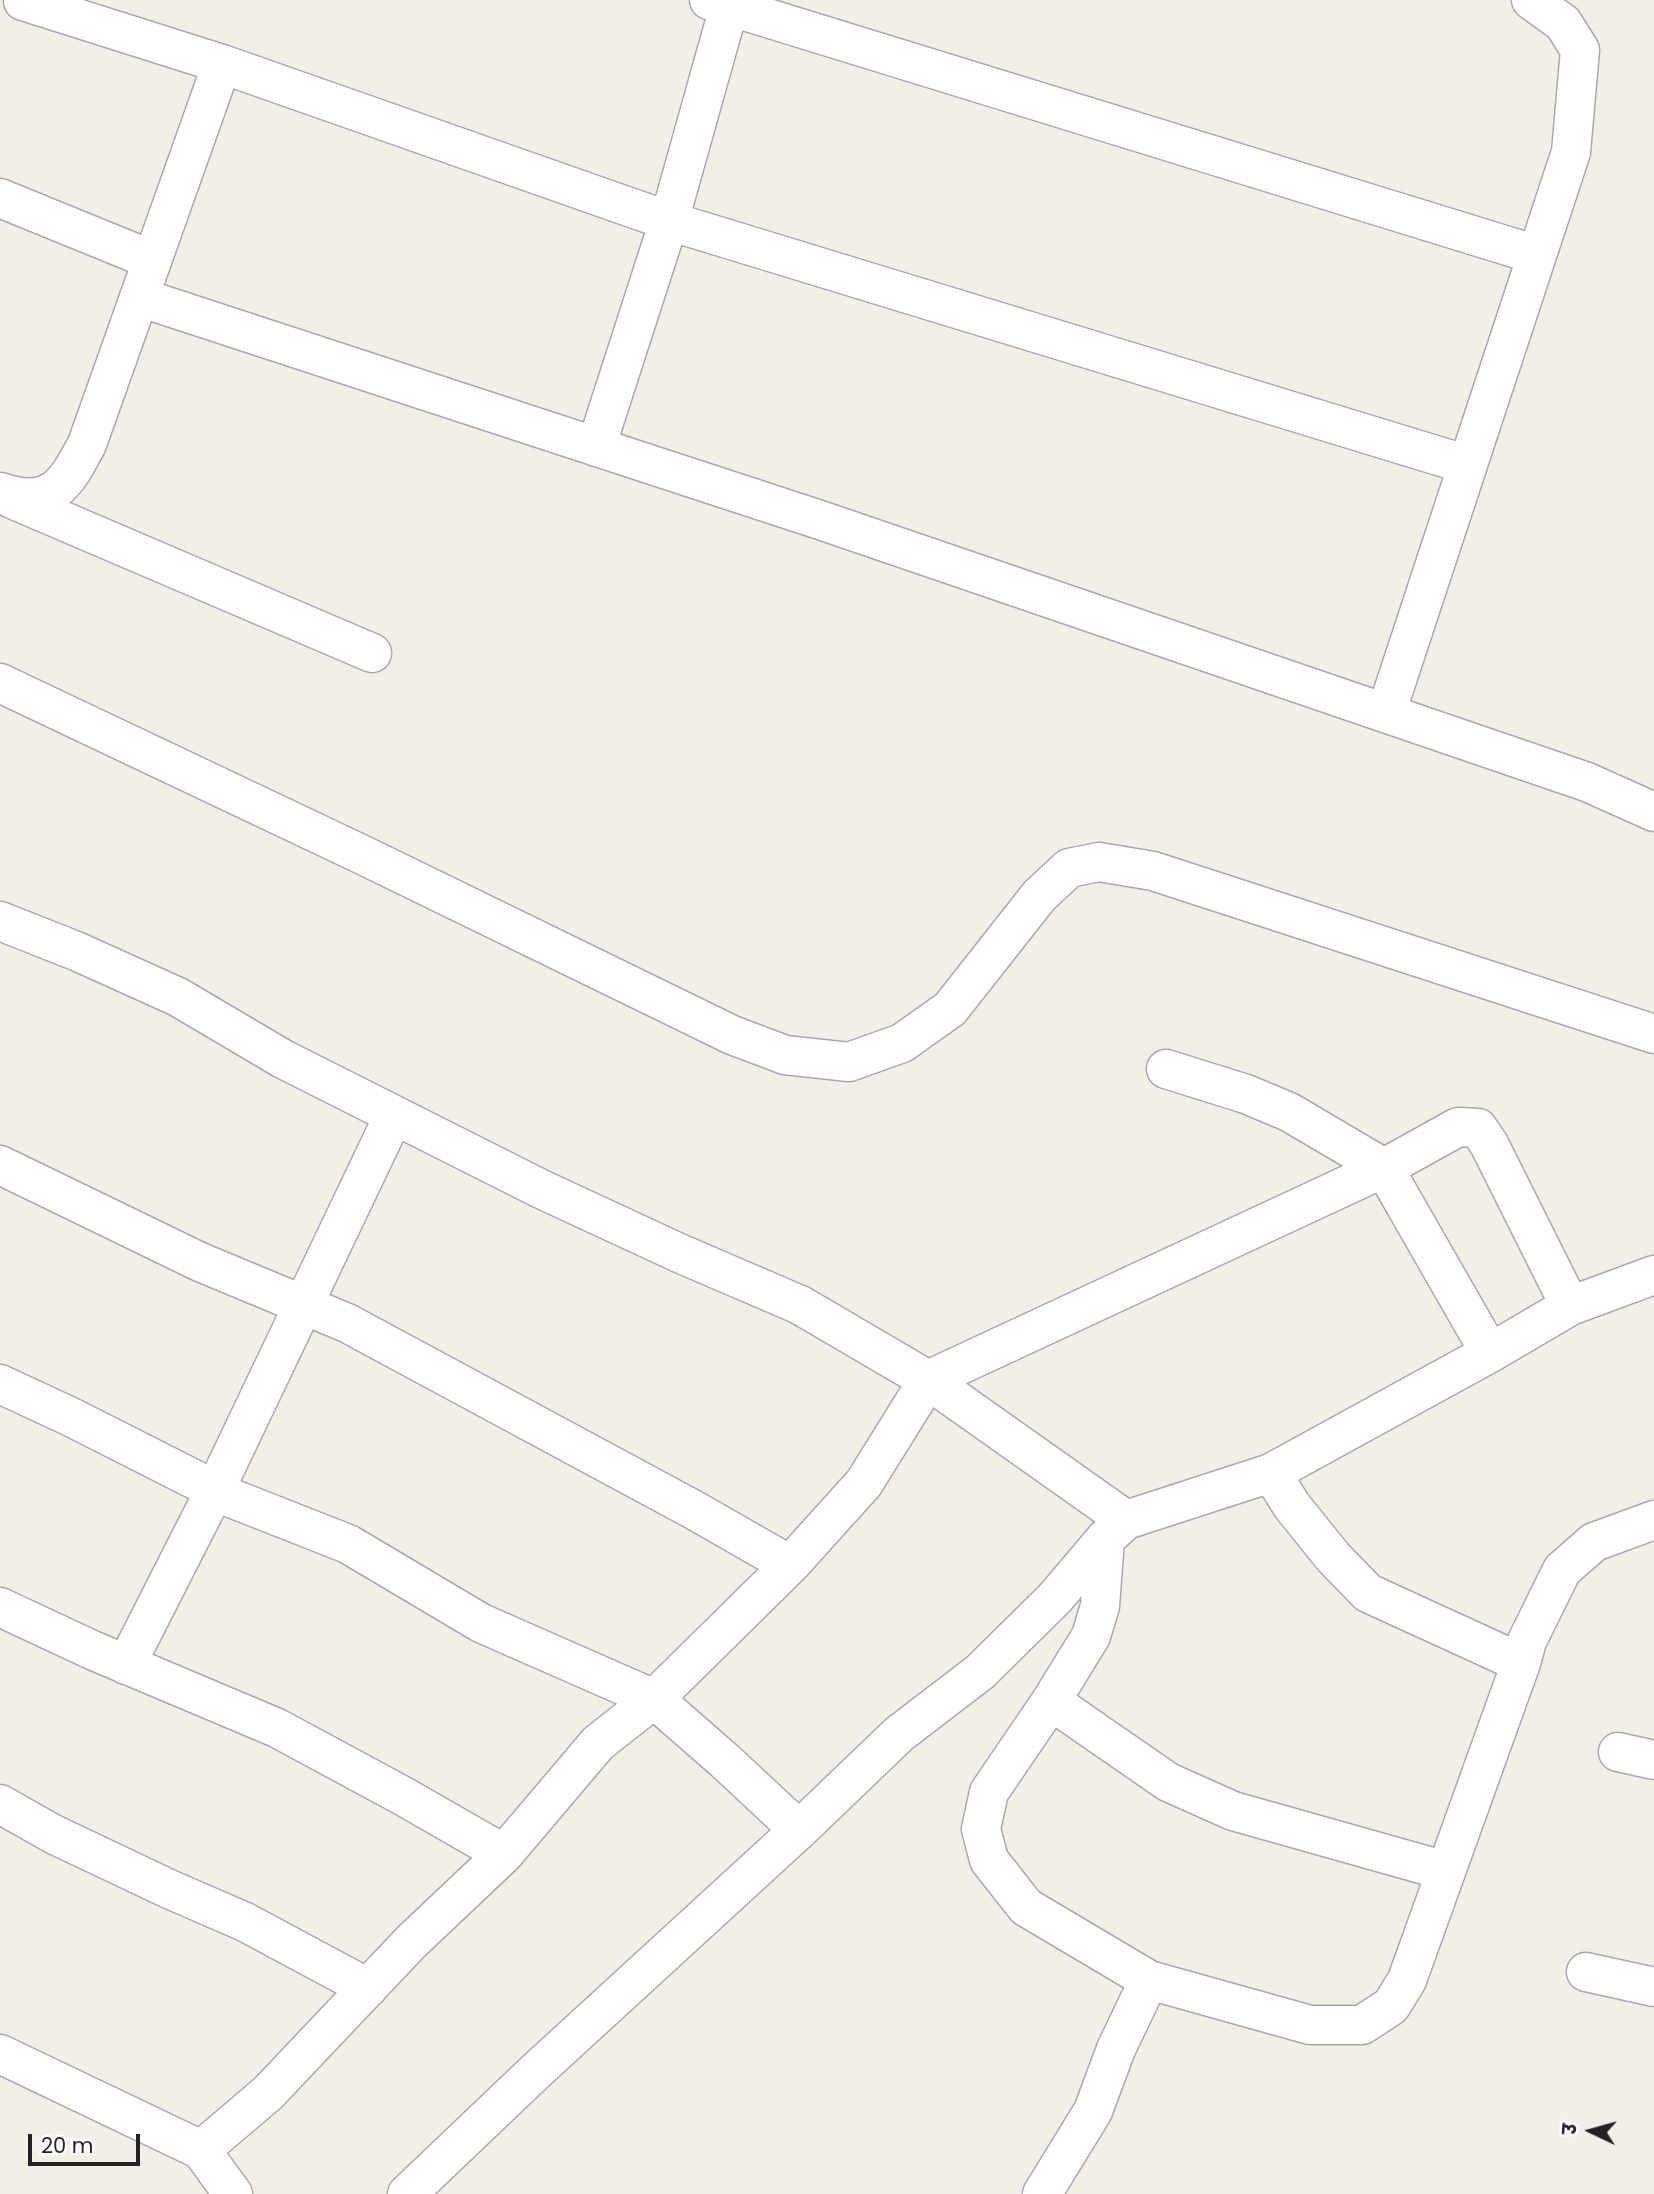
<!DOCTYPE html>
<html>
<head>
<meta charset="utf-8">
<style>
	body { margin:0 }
	#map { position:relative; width:1654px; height:2194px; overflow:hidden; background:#f2efe9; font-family:Poppins,"Noto Sans Devanagari",sans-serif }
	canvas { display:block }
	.north { position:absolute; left:1556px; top:2096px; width:70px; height:70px; -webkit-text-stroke:5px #fff; paint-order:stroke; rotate:275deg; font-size:19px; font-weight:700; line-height:28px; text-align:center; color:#222 }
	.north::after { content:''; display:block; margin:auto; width:24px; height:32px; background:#222; clip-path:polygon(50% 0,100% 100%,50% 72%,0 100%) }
	.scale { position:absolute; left:28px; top:2134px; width:112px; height:32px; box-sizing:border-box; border:4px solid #222; border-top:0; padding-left:9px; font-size:21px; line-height:24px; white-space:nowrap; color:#222; -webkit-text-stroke:5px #fff; paint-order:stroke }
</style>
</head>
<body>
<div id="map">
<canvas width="1654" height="2194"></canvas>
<div class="north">उ</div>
<div class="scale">20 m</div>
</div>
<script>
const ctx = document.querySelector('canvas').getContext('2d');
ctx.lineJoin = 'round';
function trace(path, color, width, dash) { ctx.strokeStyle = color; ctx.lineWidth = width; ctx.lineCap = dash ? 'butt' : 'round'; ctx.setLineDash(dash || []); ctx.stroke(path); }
const minor = new Path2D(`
	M 709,0 L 1537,255
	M 23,1 L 222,64 L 669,221 L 1468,465
	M 0,198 L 152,260
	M 139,297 L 820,520 L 1587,782 L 1654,812
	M 596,447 L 669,221 L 731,0
	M 0,492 C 51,509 65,486 87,444 L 222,64
	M 12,499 L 372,653
	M 0,683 L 367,857 L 732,1035 L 785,1055 L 849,1062 L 902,1043 L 950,1009 L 1039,896 L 1069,868 L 1099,862 L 1153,871 L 1654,1034
	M 1386,713 L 1571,152 L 1580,50 L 1563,23 L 1531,0
	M 0,921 L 76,951 L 178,997 L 283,1059 L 541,1189 L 679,1253 L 800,1305 L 928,1380 L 1126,1520
	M 1166,1069 L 1246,1094 L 1289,1112 L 1384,1168 L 1490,1353
	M 0,1165 L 200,1262 L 347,1323 L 694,1510 L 790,1565
	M 0,1384 L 71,1417 L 231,1498 L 348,1544 L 481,1623 L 654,1699 L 725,1761 L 799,1830
	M 1271,1473 L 1292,1506 L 1333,1557 L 1368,1593 L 1521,1663
	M 0,1607 L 92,1650 L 277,1728 L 403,1796 L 504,1854
	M 126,1665 L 215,1490 L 394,1115
	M 1051,1701 L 1168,1782 L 1233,1811 L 1446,1871
	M 1618,1752 L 1654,1760
	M 0,1804 L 53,1834 L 169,1889 L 245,1922 L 368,1988
	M 1586,1972 L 1654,1987
	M 1149,1980 L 1310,2025 L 1362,2025 L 1391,2006 L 1407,1980 L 1521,1663 L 1527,1641 L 1562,1570 L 1594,1542 L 1654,1520
	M 0,2054 L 201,2150
	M 233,2194 L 201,2150 L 268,2093 L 411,1942 L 504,1854 L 598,1743 L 654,1699 L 790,1565 L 864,1483 L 928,1380 L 1384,1168 L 1458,1127 L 1478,1128 L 1489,1144 L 1570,1306
	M 407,2194 L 535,2072 L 799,1830 L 899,1734 L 980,1672 L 1055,1598 L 1105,1539 L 1126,1520 L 1271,1473 L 1490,1353 L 1570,1306 L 1654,1275
	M 1042,2194 L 1093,2111 L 1116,2049 L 1149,1980 L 1026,1907 L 989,1860 L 981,1829 L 989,1792 L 1051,1701 L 1091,1636 L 1100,1606 L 1105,1539`);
trace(minor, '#a9a9a9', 41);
trace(minor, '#fff', 38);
</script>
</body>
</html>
